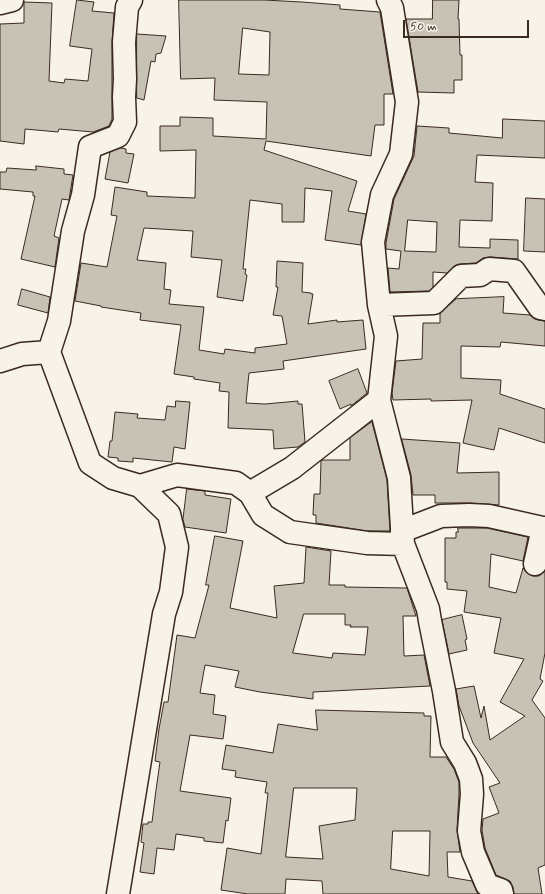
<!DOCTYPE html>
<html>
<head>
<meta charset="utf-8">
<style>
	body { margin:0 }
	#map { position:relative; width:545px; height:894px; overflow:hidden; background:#f7f3e8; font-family:Mynerve,sans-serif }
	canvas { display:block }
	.scale { position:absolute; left:403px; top:20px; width:126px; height:18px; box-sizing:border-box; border:2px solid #3b2a1e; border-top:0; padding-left:5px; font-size:12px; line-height:14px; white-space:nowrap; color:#3b2a1e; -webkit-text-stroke:3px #f7f3e8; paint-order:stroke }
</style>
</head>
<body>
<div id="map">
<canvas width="545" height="894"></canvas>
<div class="scale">50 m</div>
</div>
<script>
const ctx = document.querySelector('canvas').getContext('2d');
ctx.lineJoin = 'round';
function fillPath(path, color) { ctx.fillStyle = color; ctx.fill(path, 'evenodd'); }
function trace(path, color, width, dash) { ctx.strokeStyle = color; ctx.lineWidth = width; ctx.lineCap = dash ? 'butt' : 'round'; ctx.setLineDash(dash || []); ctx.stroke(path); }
const building = new Path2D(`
	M 77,0 L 94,2 L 92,11 L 114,13 L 112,42 L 112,119 L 109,126 L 93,132 L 59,129 L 58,132 L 25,129 L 24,144 L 0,141 L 0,24 L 24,23 L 24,2 L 52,3 L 49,81 L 64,83 L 65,79 L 88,81 L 92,49 L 70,46 Z
	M 179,0 L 264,0 L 302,2 L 340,5 L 340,9 L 380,12 L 393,94 L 384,94 L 384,125 L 375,125 L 371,156 L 266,141 L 264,150 L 357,181 L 348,211 L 366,214 L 361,245 L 325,240 L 332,191 L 305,188 L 304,222 L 282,222 L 282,204 L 250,200 L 243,269 L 246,269 L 245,274 L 247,275 L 243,301 L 217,297 L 222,260 L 191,257 L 193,231 L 144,228 L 137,260 L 166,263 L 164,289 L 171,290 L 169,304 L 204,307 L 199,350 L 224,354 L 225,349 L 255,353 L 255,348 L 287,344 L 282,316 L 273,315 L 278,287 L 276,287 L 277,261 L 303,263 L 302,292 L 311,293 L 311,294 L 313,294 L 308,324 L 337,320 L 337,322 L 363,320 L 366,349 L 283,361 L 284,369 L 249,373 L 246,403 L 265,404 L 298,401 L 298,404 L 302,404 L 305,442 L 298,447 L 274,449 L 273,430 L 228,428 L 229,392 L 219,391 L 220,383 L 194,379 L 194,377 L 174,374 L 181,325 L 140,320 L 141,313 L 101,307 L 101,306 L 75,301 L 81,263 L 107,267 L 117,216 L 111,215 L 115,187 L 147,192 L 147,196 L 195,198 L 196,150 L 160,151 L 160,126 L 180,126 L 180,117 L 213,118 L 213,136 L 266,139 L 267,102 L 214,100 L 215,78 L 181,79 ZM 243,28 L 270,32 L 269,75 L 239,74 Z
	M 433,0 L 459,0 L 458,19 L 459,19 L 460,55 L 462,55 L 462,80 L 454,80 L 454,93 L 418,92 L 406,19 L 432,19 Z
	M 137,34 L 166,36 L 161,53 L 156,54 L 155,62 L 151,61 L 144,100 L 137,98 Z
	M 503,119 L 545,121 L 545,158 L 477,155 L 475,182 L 493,183 L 492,221 L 460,220 L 459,247 L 490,248 L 490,239 L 518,240 L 518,259 L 490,257 L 483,258 L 476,263 L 460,264 L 453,267 L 447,273 L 433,272 L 433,287 L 429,291 L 390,292 L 388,268 L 399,269 L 401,251 L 386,249 L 386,243 L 394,199 L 414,156 L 417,126 L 449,128 L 449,133 L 502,138 ZM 408,220 L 437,222 L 436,252 L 405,251 Z
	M 121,148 L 126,149 L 126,153 L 134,154 L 128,183 L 105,179 L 110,152 Z
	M 36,166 L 64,169 L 64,174 L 73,175 L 69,200 L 62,199 L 54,236 L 59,238 L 55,267 L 21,259 L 35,196 L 33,196 L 33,192 L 0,189 L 0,172 L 6,172 L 7,168 L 36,170 Z
	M 526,198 L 545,199 L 545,252 L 524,251 Z
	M 22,289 L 50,297 L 48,313 L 18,305 Z
	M 504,297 L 503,313 L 530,315 L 538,320 L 545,321 L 545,346 L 501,342 L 500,347 L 461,346 L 461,378 L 501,380 L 500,394 L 545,409 L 545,443 L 499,428 L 494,450 L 463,443 L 472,400 L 431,401 L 431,399 L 393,400 L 392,393 L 396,361 L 422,359 L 423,323 L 440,323 L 440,313 L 456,299 Z
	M 358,369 L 367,393 L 351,406 L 351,404 L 340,409 L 329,381 Z
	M 176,401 L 190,402 L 185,449 L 174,447 L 172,462 L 133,458 L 133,462 L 118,461 L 118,458 L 108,457 L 110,441 L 112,441 L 115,412 L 138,414 L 137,418 L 165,420 L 167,406 L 175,407 Z
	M 372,422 L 387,480 L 390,531 L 368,531 L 316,523 L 316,515 L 313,515 L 314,494 L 320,494 L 321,461 L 323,460 L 350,460 L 350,438 Z
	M 402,439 L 460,443 L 457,473 L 499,472 L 499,505 L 470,503 L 435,503 L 435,495 L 413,495 L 411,475 Z
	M 187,489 L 205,491 L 205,495 L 231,499 L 226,533 L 185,527 L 183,520 Z
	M 458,528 L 487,528 L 528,537 L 523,561 L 491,554 L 489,587 L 516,593 L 523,568 L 527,573 L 533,576 L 539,576 L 545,571 L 545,653 L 540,679 L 543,681 L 532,700 L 545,718 L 545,865 L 538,868 L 542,894 L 514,894 L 513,887 L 510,881 L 496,875 L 485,848 L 482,830 L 483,819 L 499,813 L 489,787 L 500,783 L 473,743 L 459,706 L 456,689 L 474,686 L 481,718 L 484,706 L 490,740 L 525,716 L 500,702 L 524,659 L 494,653 L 501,618 L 464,612 L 467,591 L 447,589 L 447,582 L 445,582 L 445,538 L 456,538 L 456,532 L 458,532 Z
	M 215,536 L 243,541 L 230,608 L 277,618 L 274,586 L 304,583 L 306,547 L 331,551 L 329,585 L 345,585 L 345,587 L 407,588 L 416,616 L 403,616 L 404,656 L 424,655 L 430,686 L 313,692 L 313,699 L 260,692 L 235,687 L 239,671 L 205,665 L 200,693 L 215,695 L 213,714 L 226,716 L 223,739 L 190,735 L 180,791 L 231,798 L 228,821 L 226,820 L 223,843 L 204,841 L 204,838 L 176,834 L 174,850 L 157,848 L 154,874 L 140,872 L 144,843 L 141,842 L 143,824 L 148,824 L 148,822 L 152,822 L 156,790 L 160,762 L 155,761 L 159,729 L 164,702 L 168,702 L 177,635 L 195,638 L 209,585 L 206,585 ZM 304,614 L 345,614 L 345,625 L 351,625 L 350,627 L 368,627 L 365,655 L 333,653 L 332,658 L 293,653 Z
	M 462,615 L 467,639 L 465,640 L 467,650 L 449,654 L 442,620 Z
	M 316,710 L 424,713 L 424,716 L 431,716 L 430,757 L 446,757 L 454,769 L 459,782 L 459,794 L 457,830 L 460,852 L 447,852 L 448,877 L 472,881 L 478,894 L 323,894 L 322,881 L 286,879 L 285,894 L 248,894 L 221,890 L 227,848 L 261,854 L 268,793 L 265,793 L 267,782 L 235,777 L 236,771 L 222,769 L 226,745 L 273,753 L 278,724 L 317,730 ZM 294,788 L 357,788 L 355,820 L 319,826 L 323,859 L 286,857 ZM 393,831 L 430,831 L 429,876 L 391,869 Z`);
fillPath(building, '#c8c1b6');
trace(building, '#3b2a1e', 1);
const minor = new Path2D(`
	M 388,0 L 392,8 L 407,102 L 401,154 L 382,195 L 373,242 L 379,305 L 386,336 L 379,400 L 399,478 L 403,544 L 428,609 L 430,621 L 444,691 L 452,742 L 465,763 L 471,779 L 472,794 L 469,831 L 473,852 L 487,885 L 501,890 L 502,894
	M 0,3 L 12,0
	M 379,305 L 434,303 L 461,276 L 480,275 L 489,269 L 514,271 L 540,308 L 545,309
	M 49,352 L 59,321 L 73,231 L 83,195 L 90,147 L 118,136 L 125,122 L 124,97 L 125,79 L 124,42 L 127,7 L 131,0
	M 0,361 L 22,354 L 49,352 L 90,463 L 113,478 L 140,486 L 177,475 L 236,483 L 250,493 L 263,515 L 290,532 L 367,543 L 403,544
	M 250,493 L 292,468 L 379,400
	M 402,531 L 441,516 L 469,515 L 489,516 L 543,528
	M 535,564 L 543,528 L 545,528
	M 118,894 L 164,614 L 171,592 L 177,547 L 169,514 L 140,486`);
trace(minor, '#3b2a1e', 25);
trace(minor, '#f7f3e8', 22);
</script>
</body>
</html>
